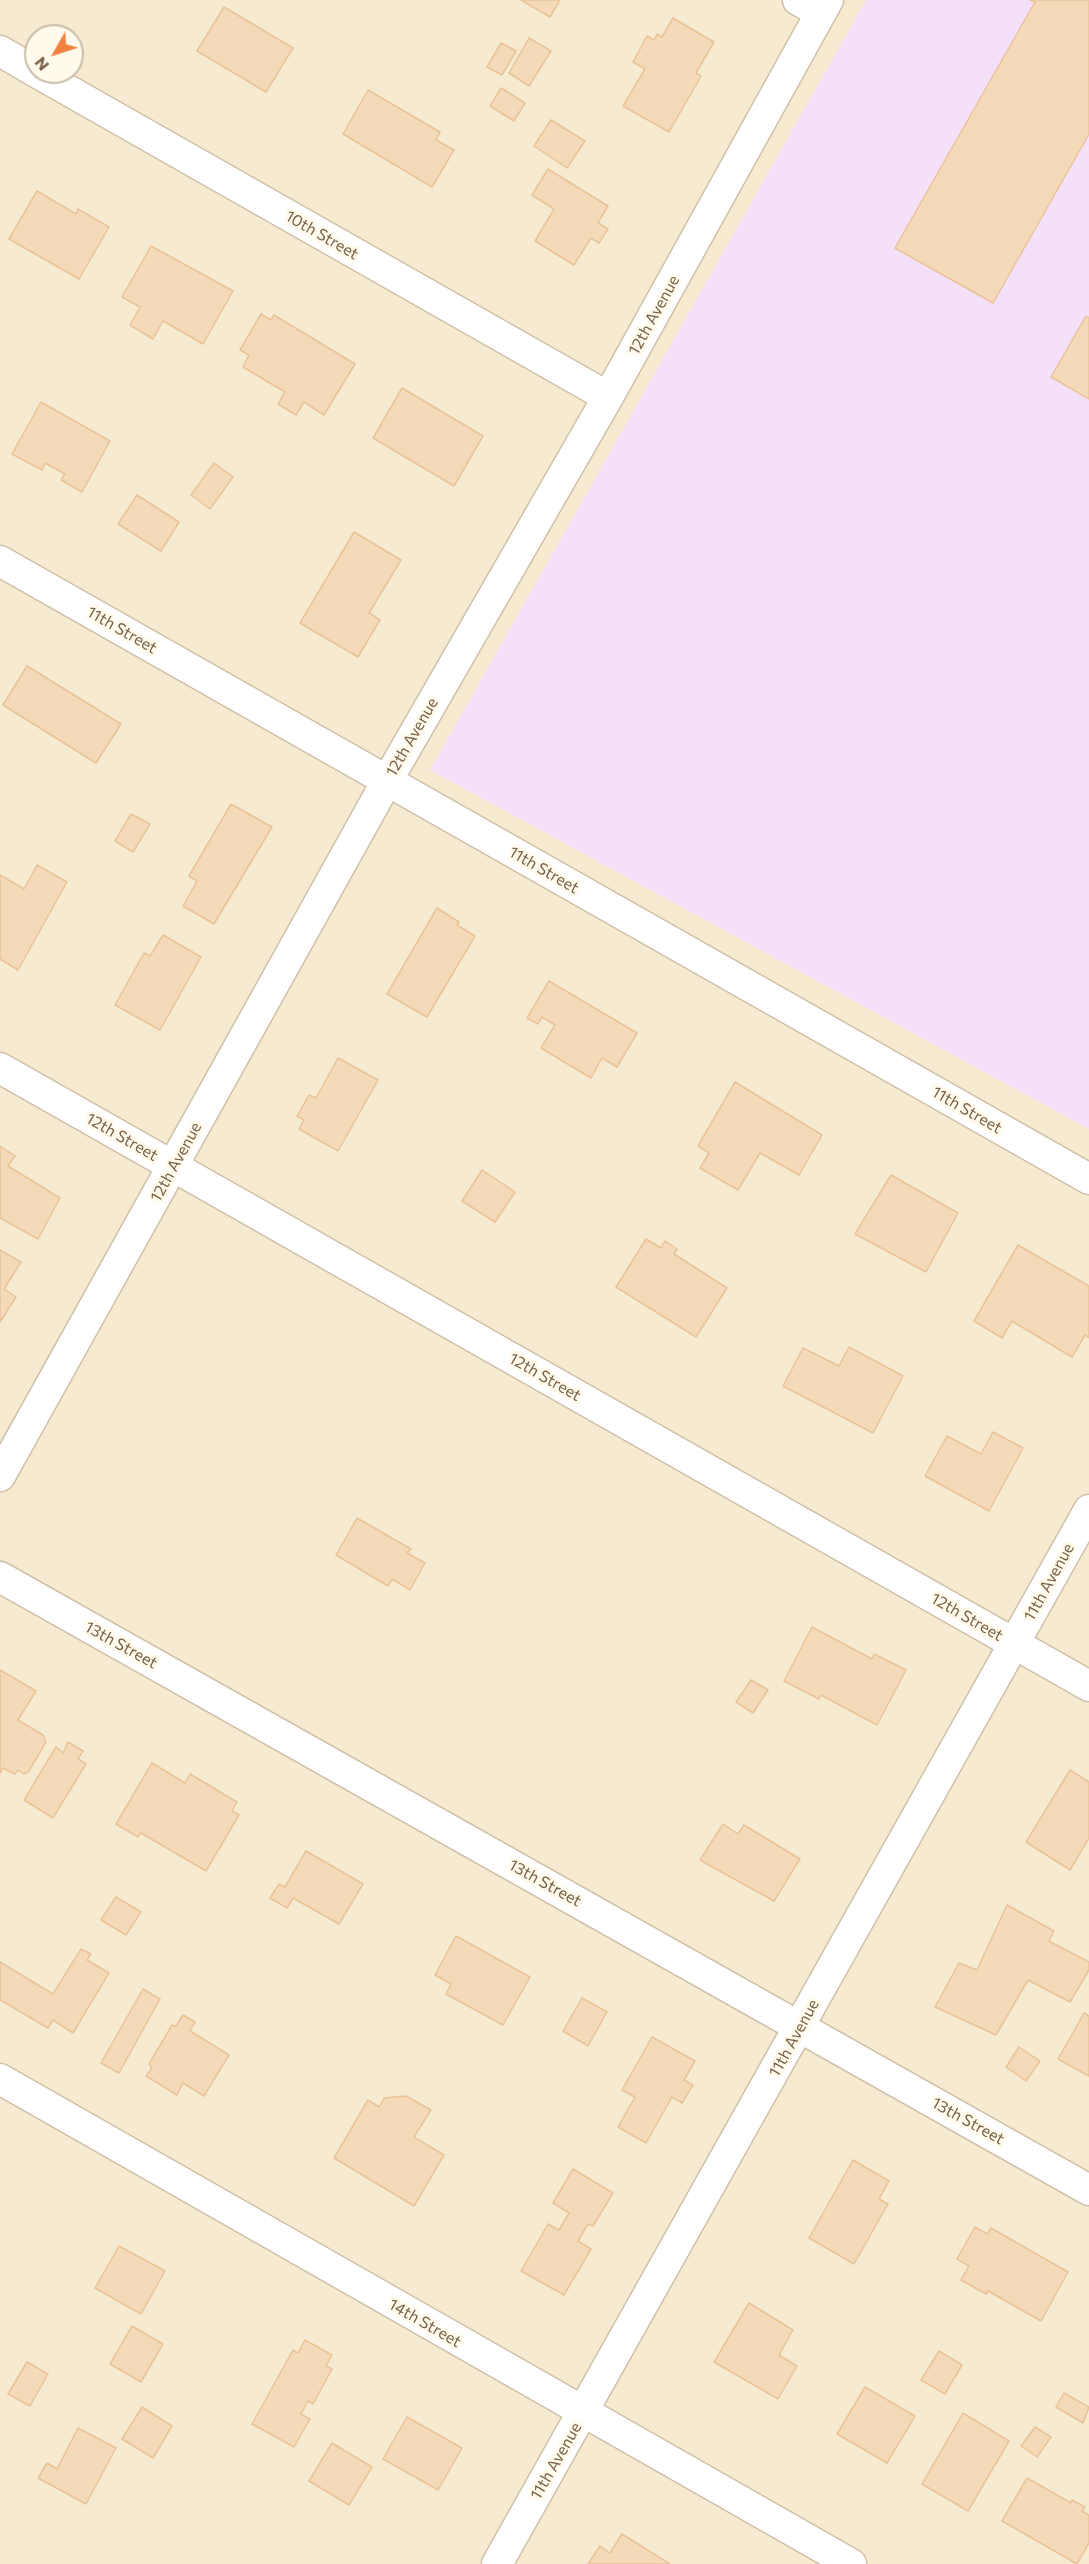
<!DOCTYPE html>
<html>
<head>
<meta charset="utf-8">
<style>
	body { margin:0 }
	#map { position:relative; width:1089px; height:2564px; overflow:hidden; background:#fef8e3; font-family:Commissioner,sans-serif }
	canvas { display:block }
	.north { position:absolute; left:24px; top:24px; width:60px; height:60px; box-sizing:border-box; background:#fffaeb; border:2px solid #c9bca9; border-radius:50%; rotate:231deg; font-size:16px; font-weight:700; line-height:24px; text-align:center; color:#786047 }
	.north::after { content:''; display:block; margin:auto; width:21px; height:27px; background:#f1823f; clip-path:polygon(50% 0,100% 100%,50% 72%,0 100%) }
</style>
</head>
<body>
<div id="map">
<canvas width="1089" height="2564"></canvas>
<div class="north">N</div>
</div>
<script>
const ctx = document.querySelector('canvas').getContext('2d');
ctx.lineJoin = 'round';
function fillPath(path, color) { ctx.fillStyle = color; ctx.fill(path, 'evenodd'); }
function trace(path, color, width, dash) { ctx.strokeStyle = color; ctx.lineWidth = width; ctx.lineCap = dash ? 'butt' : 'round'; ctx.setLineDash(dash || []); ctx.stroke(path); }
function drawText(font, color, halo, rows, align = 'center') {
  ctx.font = font + ' Commissioner,sans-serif'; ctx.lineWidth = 6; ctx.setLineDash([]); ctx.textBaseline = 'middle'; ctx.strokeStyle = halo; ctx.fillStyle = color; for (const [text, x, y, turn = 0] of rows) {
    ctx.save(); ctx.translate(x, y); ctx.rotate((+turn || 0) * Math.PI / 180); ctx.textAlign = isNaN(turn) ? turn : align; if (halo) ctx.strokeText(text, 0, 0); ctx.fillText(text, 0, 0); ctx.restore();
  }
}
fillPath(new Path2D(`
	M 0,0 L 1089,0 L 1089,2564 L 0,2564 ZM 36,36 L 72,36 L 72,72 L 36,72 Z`), '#f6ebd1');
fillPath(new Path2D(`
	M 866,0 L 1089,0 L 1089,1129 L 430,770 Z`), '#f5e0fa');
const building = new Path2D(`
	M 521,0 L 560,0 L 550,17 Z
	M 1030,0 L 1089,0 L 1089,134 L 993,303 L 895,248 L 1035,2 Z
	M 224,7 L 293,48 L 266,92 L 197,51 Z
	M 673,18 L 714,42 L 696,73 L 701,76 L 669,132 L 623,106 L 645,69 L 633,62 L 647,36 L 654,40 L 657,34 L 662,37 Z
	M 529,38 L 551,51 L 529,86 L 509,73 Z
	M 501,43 L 516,51 L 502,75 L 487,67 Z
	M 501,88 L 525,103 L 514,121 L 490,106 Z
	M 368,90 L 440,132 L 436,140 L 454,150 L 432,187 L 343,134 Z
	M 551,120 L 585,141 L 567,168 L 534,146 Z
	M 548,169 L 608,206 L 598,223 L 608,229 L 599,243 L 591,238 L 574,265 L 535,241 L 554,209 L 532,195 Z
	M 37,191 L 76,214 L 78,209 L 109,227 L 79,279 L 9,239 Z
	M 151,246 L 233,291 L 203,344 L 163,321 L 153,339 L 130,325 L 140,307 L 122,297 Z
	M 261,314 L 271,320 L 274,315 L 355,364 L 324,415 L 304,402 L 296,415 L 278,404 L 285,392 L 243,367 L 249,355 L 240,350 Z
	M 1086,316 L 1089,318 L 1089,399 L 1051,377 Z
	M 402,388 L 483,436 L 454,486 L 373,438 Z
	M 41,402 L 110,441 L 82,492 L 61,480 L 65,474 L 45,463 L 42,470 L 12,454 Z
	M 214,463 L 233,477 L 210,509 L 191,495 Z
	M 137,495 L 179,522 L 161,551 L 118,524 Z
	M 354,532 L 401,560 L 369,613 L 380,620 L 358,657 L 300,623 Z
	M 27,666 L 121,724 L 96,763 L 3,705 Z
	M 231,804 L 272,827 L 214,924 L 183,906 L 197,881 L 189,876 Z
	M 131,814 L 150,824 L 133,852 L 115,841 Z
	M 37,865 L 67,882 L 18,970 L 0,959 L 0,875 L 24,889 Z
	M 437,908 L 459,922 L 457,925 L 475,936 L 427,1017 L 387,994 Z
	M 163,935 L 201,957 L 160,1030 L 115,1005 L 144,953 L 150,956 Z
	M 549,981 L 637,1033 L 617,1067 L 602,1058 L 591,1078 L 541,1048 L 555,1025 L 542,1017 L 538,1024 L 527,1018 Z
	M 338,1058 L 378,1080 L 338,1151 L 299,1129 L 304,1120 L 297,1116 L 309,1095 L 316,1098 Z
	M 735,1082 L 822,1135 L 799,1175 L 760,1153 L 738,1190 L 700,1168 L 709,1153 L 698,1146 Z
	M 0,1146 L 15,1156 L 8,1166 L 60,1198 L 38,1239 L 0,1218 Z
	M 482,1170 L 515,1192 L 495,1222 L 462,1201 Z
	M 891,1175 L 958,1213 L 926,1272 L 855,1234 Z
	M 646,1239 L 661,1248 L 665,1241 L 677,1249 L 674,1254 L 727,1288 L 696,1337 L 616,1287 Z
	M 1018,1245 L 1089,1286 L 1089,1338 L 1085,1335 L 1072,1357 L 1012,1321 L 1002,1338 L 974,1321 Z
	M 0,1250 L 21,1262 L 4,1289 L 16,1297 L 0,1322 Z
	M 849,1347 L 903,1376 L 873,1433 L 783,1386 L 803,1348 L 839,1366 Z
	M 993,1432 L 1023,1448 L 989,1511 L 925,1476 L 947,1436 L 981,1454 Z
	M 357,1518 L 411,1549 L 407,1553 L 425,1563 L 410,1590 L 392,1579 L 388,1586 L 336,1555 Z
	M 812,1627 L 872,1659 L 874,1654 L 906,1670 L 877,1725 L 821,1695 L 819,1699 L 784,1681 Z
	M 0,1670 L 36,1691 L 18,1720 L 43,1735 L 46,1742 L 29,1771 L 24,1774 L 18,1770 L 15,1774 L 3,1768 L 0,1773 Z
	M 751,1680 L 768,1690 L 753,1713 L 736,1702 Z
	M 68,1742 L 83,1751 L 78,1759 L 86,1764 L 53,1818 L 24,1800 L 56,1747 L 63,1753 Z
	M 152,1763 L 185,1783 L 190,1774 L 237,1802 L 232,1811 L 239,1815 L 206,1871 L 141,1833 L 138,1837 L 116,1824 Z
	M 1070,1770 L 1089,1782 L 1089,1838 L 1070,1870 L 1026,1842 Z
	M 723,1824 L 738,1834 L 744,1825 L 800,1859 L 774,1901 L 700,1860 Z
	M 306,1851 L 363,1884 L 339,1924 L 293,1898 L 287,1908 L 270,1898 L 279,1884 L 285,1887 Z
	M 116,1897 L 141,1912 L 126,1935 L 101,1920 Z
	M 1007,1905 L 1054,1931 L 1049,1941 L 1089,1962 L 1089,1970 L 1070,2002 L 1028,1980 L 996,2035 L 935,2007 L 959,1963 L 977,1970 Z
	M 456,1936 L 530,1977 L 503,2025 L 446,1994 L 451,1984 L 435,1975 Z
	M 81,1949 L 91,1954 L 87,1960 L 109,1973 L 73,2033 L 53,2020 L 48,2028 L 0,2000 L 0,1962 L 53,1994 Z
	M 143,1989 L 160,1999 L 119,2073 L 101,2063 Z
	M 582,1998 L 607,2012 L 588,2046 L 563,2031 Z
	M 1084,2013 L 1089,2016 L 1089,2076 L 1058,2059 Z
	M 183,2015 L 195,2022 L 190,2031 L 229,2055 L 204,2096 L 183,2083 L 177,2095 L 146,2076 L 152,2068 L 149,2064 L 172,2025 L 176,2026 Z
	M 652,2037 L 695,2061 L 684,2080 L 693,2085 L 682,2103 L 672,2097 L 646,2143 L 618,2127 L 635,2097 L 622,2090 Z
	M 1019,2047 L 1040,2061 L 1026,2081 L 1006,2067 Z
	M 406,2096 L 431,2110 L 414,2137 L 444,2155 L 414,2206 L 334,2158 L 368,2100 L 379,2107 L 384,2098 Z
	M 853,2160 L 889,2181 L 879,2199 L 888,2204 L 854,2264 L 809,2238 Z
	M 573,2169 L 613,2193 L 593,2226 L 588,2224 L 578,2241 L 591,2249 L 564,2295 L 521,2271 L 548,2224 L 559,2230 L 569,2213 L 553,2203 Z
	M 975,2227 L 987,2234 L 991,2228 L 1068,2272 L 1041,2321 L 988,2291 L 986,2294 L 961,2280 L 969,2266 L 957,2259 Z
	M 119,2246 L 165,2271 L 141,2314 L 95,2288 Z
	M 749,2303 L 793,2330 L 779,2355 L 797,2366 L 778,2399 L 714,2362 Z
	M 132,2326 L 163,2344 L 141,2382 L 110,2364 Z
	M 305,2340 L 332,2355 L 326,2366 L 332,2369 L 313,2404 L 308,2401 L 301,2414 L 310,2419 L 294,2447 L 252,2424 L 293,2350 L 298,2353 Z
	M 939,2351 L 962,2365 L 945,2394 L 921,2380 Z
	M 27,2362 L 48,2374 L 30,2406 L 8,2394 Z
	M 865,2387 L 915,2416 L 887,2463 L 837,2434 Z
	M 1064,2393 L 1089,2407 L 1083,2423 L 1056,2407 Z
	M 142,2407 L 172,2426 L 153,2458 L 122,2439 Z
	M 963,2413 L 1009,2441 L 968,2511 L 922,2484 Z
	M 407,2417 L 462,2448 L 438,2490 L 383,2459 Z
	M 1035,2427 L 1051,2437 L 1037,2457 L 1021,2446 Z
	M 78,2428 L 116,2448 L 86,2504 L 38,2478 L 47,2463 L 57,2469 Z
	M 332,2443 L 372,2467 L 349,2505 L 309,2481 Z
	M 1027,2478 L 1071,2503 L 1072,2500 L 1085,2507 L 1082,2511 L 1089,2515 L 1089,2543 L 1077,2564 L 1002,2521 Z
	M 622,2534 L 670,2564 L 588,2564 L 600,2546 L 610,2553 Z`);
fillPath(building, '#f5dab9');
trace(building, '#e9c398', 1.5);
const minor = new Path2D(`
	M 798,0 L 821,13
	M 0,51 L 36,72
	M 36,72 L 608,397
	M 0,561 L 1089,1179
	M 0,1068 L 1089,1686
	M 0,1476 L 387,781 L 608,397 L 828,0
	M 0,1577 L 1089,2190
	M 0,2079 L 851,2564
	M 497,2564 L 1089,1510`);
trace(minor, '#d0c0a9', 33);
trace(minor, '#fff', 30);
drawText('16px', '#786047', '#fffaeb', [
	["10th Street",322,235,30],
	["12th Avenue",654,315,-61],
	["11th Street",122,630,30],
	["12th Avenue",412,737,-60],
	["11th Street",544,870,30],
	["11th Street",967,1110,30],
	["12th Street",122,1137,30],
	["12th Avenue",176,1162,-61],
	["12th Street",545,1377,30],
	["11th Avenue",1049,1582,-61],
	["12th Street",967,1617,30],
	["13th Street",121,1645,29],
	["13th Street",545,1883,29],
	["11th Avenue",794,2038,-61],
	["13th Street",968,2121,29],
	["14th Street",425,2323,30],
	["11th Avenue",556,2461,-60]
]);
</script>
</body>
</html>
